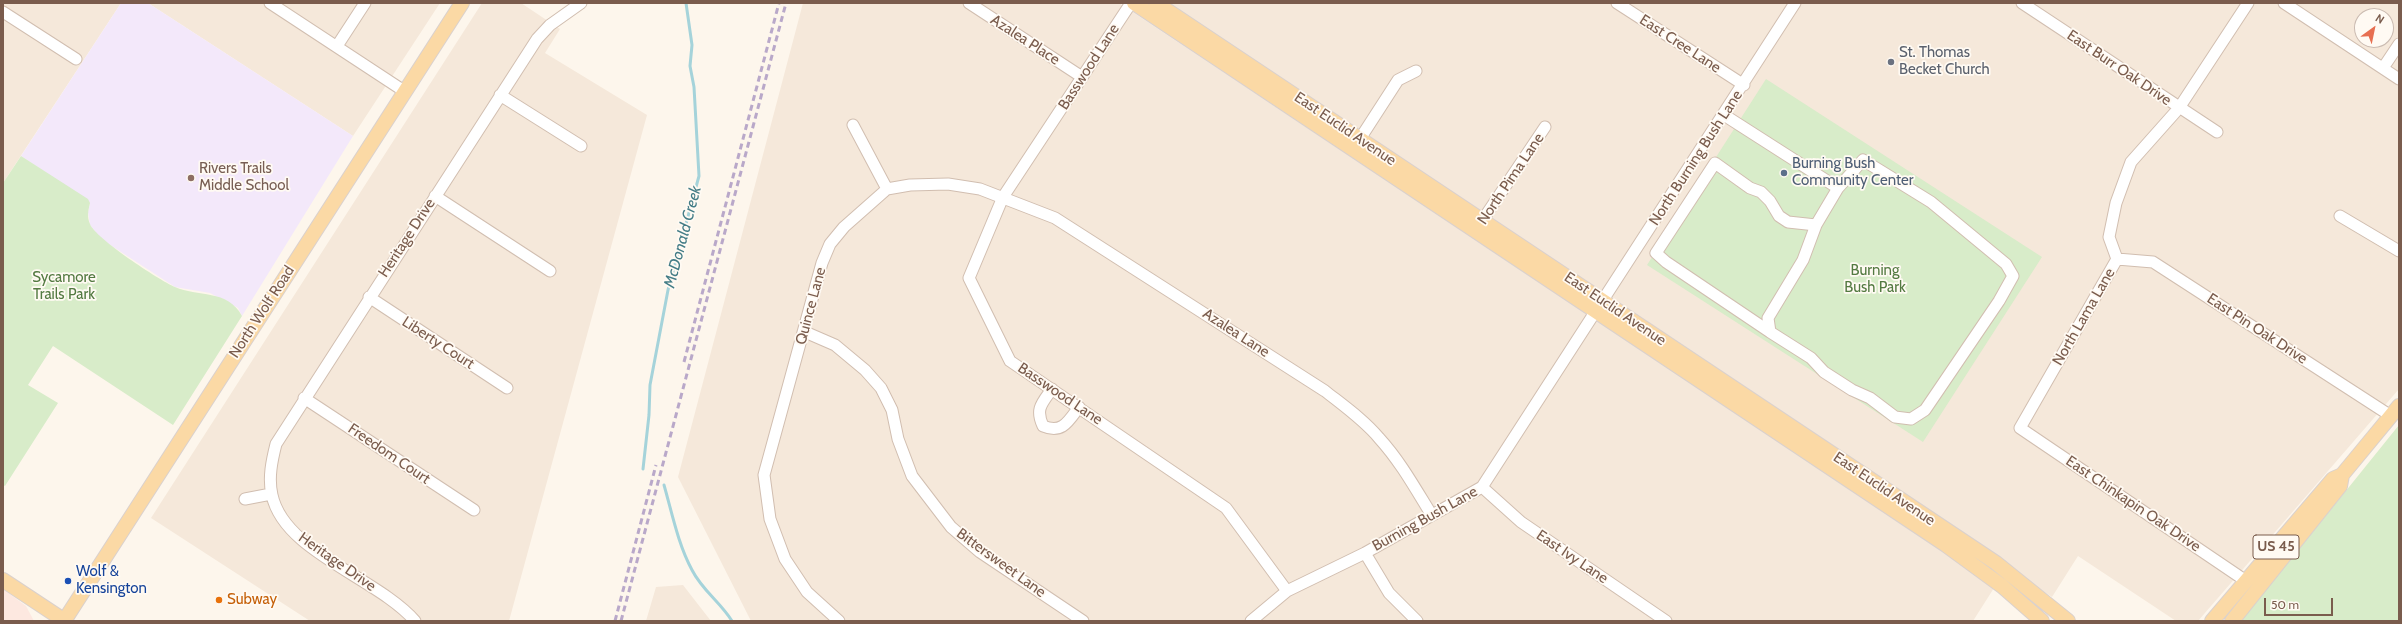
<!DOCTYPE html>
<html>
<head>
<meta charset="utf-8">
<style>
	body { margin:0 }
	#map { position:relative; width:2402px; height:624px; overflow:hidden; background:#fdf6ec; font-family:Cabin,sans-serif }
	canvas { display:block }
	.frame { position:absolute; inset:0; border:4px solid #7a5c4d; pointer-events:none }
	.north { position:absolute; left:2354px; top:8px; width:40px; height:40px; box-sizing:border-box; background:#fffaf3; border:1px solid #cabbb1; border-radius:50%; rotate:33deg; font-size:11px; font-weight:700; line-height:16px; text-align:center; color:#7a5c4d }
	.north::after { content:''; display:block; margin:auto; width:14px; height:18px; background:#e76f51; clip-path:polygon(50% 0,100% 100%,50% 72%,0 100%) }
	.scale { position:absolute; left:2264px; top:598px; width:69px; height:18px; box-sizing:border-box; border:2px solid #7a5c4d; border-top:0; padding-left:5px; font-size:12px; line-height:14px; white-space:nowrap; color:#7a5c4d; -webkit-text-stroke:3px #fffaf3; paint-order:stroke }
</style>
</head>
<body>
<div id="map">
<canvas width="2402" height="624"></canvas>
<div class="frame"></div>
<div class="north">N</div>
<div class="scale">50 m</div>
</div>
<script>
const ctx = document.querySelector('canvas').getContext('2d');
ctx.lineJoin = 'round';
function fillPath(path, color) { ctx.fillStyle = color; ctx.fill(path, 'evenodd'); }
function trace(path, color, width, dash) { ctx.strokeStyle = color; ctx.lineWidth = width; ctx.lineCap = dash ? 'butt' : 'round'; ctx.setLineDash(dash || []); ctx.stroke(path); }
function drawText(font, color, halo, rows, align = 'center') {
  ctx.font = font + ' Cabin,sans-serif'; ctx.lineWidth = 3.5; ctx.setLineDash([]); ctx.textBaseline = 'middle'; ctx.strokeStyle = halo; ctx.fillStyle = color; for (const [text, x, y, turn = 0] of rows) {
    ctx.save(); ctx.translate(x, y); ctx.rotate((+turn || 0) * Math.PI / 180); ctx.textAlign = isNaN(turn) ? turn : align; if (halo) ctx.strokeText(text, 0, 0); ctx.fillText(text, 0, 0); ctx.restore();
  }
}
fillPath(new Path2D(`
	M 3,3 L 121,3 L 3,183 Z
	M 148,3 L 440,3 L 353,136 Z
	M 482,3 L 521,3 L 560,29 L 545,53 L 647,115 L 509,621 L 310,621 L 151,518 Z
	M 803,3 L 1119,3 L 1957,559 L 1994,588 L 1973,621 L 751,621 L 678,477 Z
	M 1168,3 L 2399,3 L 2399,389 L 2198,621 L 2176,621 L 2078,556 L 2052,597 ZM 2362,16 L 2386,16 L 2386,40 L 2362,40 Z
	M 683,585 L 711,621 L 646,621 L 656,587 Z`), '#f5e8da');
fillPath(new Path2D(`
	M 3,589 L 26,606 L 34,621 L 3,621 Z`), '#fde8e0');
fillPath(new Path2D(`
	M 121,3 L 148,3 L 353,136 L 242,316 L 238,308 L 210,293 L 175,287 L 101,239 L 90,225 L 88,212 L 90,203 L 21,156 Z`), '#f3e8fa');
fillPath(new Path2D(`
	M 1766,79 L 2042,257 L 1923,442 L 1647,265 Z
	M 21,156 L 88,199 L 90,203 C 88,211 87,217 90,224 C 95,238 159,280 175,287 C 197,297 228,289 242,316 L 173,425 L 53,346 L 28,385 L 58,403 L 5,486 L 3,485 L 3,183 Z
	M 2399,425 L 2399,621 L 2241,621 Z`), '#d8ecc9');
trace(new Path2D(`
	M 643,469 L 649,415 L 650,385 L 668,290 L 699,176 L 694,87 L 690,66 L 692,45 L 686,3
	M 664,485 C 672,513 678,544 692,570 C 702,590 720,602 732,621`), '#a5d3da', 3);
const minor = new Path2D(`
	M 270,3 L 404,91
	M 969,3 L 1082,77
	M 1131,3 L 1003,197 L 969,278 L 1010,361 L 1226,508 L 1287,591
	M 1617,3 L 1744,85
	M 2022,3 L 2217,132
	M 2284,3 L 2399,79
	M 3,12 L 76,59
	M 337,46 L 365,3
	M 2383,68 L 2399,44
	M 500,95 L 581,146
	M 1724,115 L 1838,188 L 1863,160 L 1931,202 L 2006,264 L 2013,276 L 1999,301 L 1925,410 L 1911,419 L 1895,417 L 1870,398 L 1852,390 L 1824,372 L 1811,358 L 1770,332 L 1768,318 L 1803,260 L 1816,225 L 1838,188
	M 853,125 L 887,189
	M 1356,145 L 1398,80 L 1416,71
	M 435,196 L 550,271
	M 2340,216 L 2399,251
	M 1478,227 L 1545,127
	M 2117,259 L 2153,262 L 2391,416
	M 369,297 L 507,388
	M 805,332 L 835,345 L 865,370 L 881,388 L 892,410 L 898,439 L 912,476 L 951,527 L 980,552 L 1083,621
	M 1770,332 L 1666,262 L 1656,253 L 1715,163 L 1750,188 L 1761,192 L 1770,201 L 1779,216 L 1788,222 L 1816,225
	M 1052,389 C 1042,403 1035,409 1043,426 C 1062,434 1068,422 1079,407
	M 304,398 L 474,510
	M 1482,487 L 1521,522 L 1666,621
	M 245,499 L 271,494
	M 1365,553 L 1389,593 L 1417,621
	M 2246,581 L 2020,428 L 2117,259 L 2109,237 L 2116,203 L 2131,162 L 2179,108 L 2248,3
	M 415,621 C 378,578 284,552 272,495 C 268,478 272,460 276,444 L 537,39 L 550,25 L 581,3
	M 839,621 L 807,592 L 785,559 L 770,519 L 764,475 L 822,263 L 830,244 L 844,227 L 887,189 L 910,185 L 948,184 L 980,189 L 1055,218 L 1325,391 C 1344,406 1364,420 1379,438 C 1400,461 1415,488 1431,514
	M 1251,621 L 1287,591 L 1365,553 L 1482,487 L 1795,3`);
const major = new Path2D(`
	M 1134,3 L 1946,545 L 2002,586 L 2042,621
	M 1156,3 L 1996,563 L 2068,621
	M 3,580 L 65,621
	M 64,621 L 462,3
	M 2212,621 L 2333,479 L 2342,475 L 2399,406
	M 2232,621 L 2340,486 L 2342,475`);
trace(minor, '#d1beb0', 13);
trace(major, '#dad1cd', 16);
trace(minor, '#fff', 11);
trace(major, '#fbd9a5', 14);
trace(new Path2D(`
	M 684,362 L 779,3
	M 615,621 L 656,465
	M 621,621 L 786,3`), '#b9a8c9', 3, [6, 4]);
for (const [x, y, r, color] of [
	[1891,62,4,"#6b7280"],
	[1784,173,4,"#5c6f8a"],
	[191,178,4,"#8d6e63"],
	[68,581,4,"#1a4fb4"],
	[219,600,4,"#e8710a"]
]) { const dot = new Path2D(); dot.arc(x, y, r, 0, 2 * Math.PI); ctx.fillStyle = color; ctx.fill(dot); trace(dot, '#fffaf3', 1.5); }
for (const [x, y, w] of [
	[2276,547,46]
]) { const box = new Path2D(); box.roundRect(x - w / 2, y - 12, w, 24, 3); ctx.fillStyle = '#fffaf3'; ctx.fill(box); trace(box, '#7a5c4d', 1); }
drawText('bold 14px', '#7a5c4d', null, [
	["US 45",2276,547]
]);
drawText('15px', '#7a5c4d', '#fffaf3', [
	["Azalea Place",1025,40,33],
	["East Cree Lane",1680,44,33],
	["Basswood Lane",1089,67,-57],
	["East Burr Oak Drive",2119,68,34],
	["East Euclid Avenue",1345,129,34],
	["North Burning Bush Lane",1696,158,-57],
	["North Pima Lane",1511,179,-56],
	["Heritage Drive",407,238,-57],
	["Quince Lane",811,306,-75],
	["East Euclid Avenue",1615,309,34],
	["North Wolf Road",262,312,-57],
	["North Lama Lane",2084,317,-60],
	["East Pin Oak Drive",2257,329,33],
	["Azalea Lane",1236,333,33],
	["Liberty Court",438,343,33],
	["Basswood Lane",1060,394,34],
	["Freedom Court",389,454,34],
	["East Euclid Avenue",1884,489,34],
	["East Chinkapin Oak Drive",2133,504,34],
	["Burning Bush Lane",1425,519,-29],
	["East Ivy Lane",1572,557,34],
	["Heritage Drive",337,562,35],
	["Bittersweet Lane",1001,563,36]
]);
drawText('15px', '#5b616d', '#fffaf3', [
	["St. Thomas",1899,53],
	["Becket Church",1899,70]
], 'left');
drawText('15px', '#4e5e75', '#fffaf3', [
	["Burning Bush",1792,164],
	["Community Center",1792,181]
], 'left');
drawText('15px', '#785e54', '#fffaf3', [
	["Rivers Trails",199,169],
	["Middle School",199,186]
], 'left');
drawText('15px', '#537a41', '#fffaf3', [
	["Burning",1875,271],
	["Bush Park",1875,288],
	["Sycamore",64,278],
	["Trails Park",64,295]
]);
drawText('15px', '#164399', '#fffaf3', [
	["Wolf &",76,572],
	["Kensington",76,589]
], 'left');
drawText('15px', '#c56008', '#fffaf3', [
	["Subway",227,600]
], 'left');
drawText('italic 16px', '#437c86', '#fffaf3', [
	["McDonald Creek",683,237,-75]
]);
</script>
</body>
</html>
